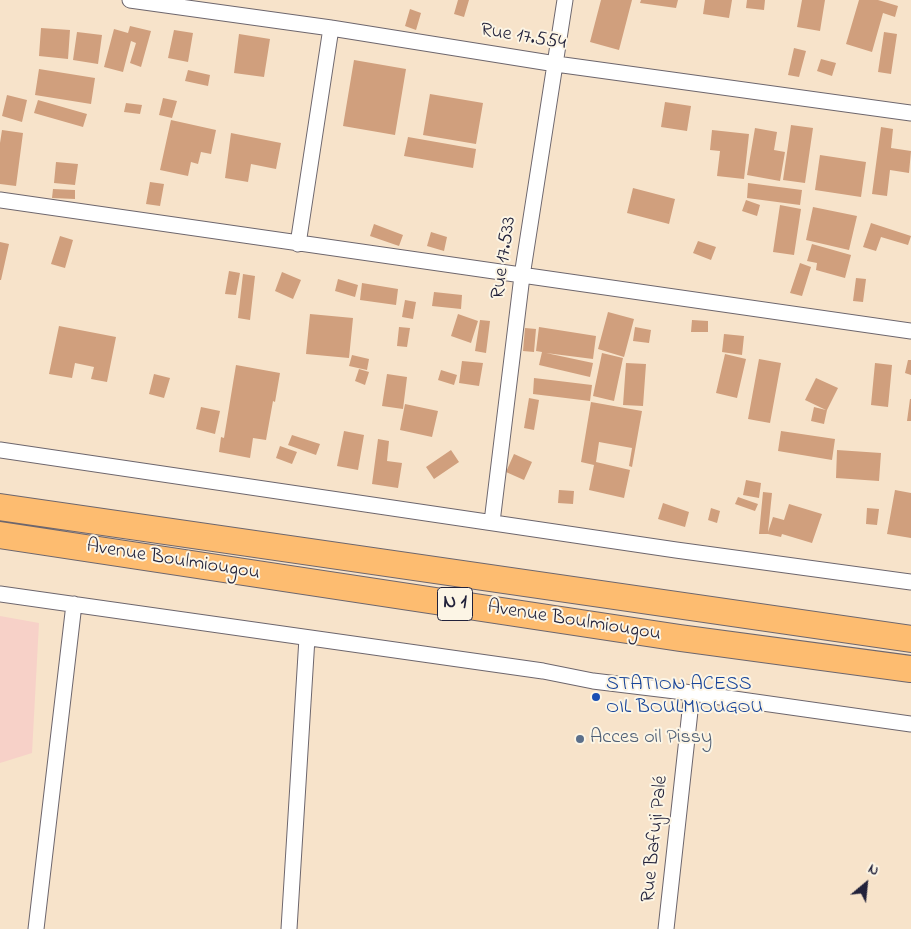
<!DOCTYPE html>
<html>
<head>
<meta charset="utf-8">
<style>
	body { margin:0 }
	#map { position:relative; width:911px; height:929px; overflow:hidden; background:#f7e3ca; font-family:"Indie Flower",sans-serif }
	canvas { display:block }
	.north { position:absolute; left:841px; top:859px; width:50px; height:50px; -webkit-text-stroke:4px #fcf5e5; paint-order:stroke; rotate:28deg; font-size:14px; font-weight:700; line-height:20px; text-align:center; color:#22223b }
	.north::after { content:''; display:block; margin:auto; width:18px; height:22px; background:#22223b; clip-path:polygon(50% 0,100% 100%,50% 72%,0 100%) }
</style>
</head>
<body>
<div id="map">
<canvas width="911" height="929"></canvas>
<div class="north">N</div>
</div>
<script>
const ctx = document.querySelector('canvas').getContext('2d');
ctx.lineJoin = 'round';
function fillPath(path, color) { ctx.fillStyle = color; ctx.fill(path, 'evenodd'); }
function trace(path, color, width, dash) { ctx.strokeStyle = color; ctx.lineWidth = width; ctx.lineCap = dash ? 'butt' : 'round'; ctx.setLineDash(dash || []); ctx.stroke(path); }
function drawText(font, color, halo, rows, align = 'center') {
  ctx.font = font + ' "Indie Flower",sans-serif'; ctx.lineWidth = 4; ctx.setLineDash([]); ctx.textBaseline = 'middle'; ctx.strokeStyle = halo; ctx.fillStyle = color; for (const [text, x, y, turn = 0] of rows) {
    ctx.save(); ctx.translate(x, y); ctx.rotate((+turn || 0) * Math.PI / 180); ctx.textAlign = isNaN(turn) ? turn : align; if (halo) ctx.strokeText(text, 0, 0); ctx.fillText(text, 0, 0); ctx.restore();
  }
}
fillPath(new Path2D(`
	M 0,616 L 39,623 L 32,753 L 0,763 Z`), '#f7d1c8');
fillPath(new Path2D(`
	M 458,0 L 469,0 L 464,17 L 454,14 Z
	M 601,0 L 632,0 L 619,50 L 590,42 Z
	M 641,0 L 678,0 L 676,8 L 640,3 Z
	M 705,0 L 732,0 L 729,18 L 703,14 Z
	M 747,0 L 765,0 L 764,10 L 746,8 Z
	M 802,0 L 825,0 L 820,31 L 797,27 Z
	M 859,0 L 878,0 L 898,6 L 895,17 L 883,13 L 872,52 L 846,44 Z
	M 410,9 L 421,13 L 416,30 L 405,26 Z
	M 130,26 L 151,31 L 141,67 L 130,63 L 136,43 L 131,41 L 123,72 L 104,67 L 114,29 L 128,33 Z
	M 41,28 L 70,30 L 68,59 L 39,56 Z
	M 174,30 L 193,33 L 188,62 L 168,58 Z
	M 77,32 L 102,35 L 98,64 L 73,60 Z
	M 884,32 L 897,34 L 891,74 L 878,72 Z
	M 239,34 L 270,39 L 264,77 L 234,73 Z
	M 794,48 L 806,51 L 799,77 L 788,75 Z
	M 821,59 L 836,63 L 832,76 L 817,71 Z
	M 354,60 L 406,69 L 395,135 L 343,126 Z
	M 39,69 L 95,78 L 91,104 L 35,95 Z
	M 188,70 L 210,75 L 208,86 L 185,81 Z
	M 430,94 L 483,103 L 476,144 L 423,135 Z
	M 7,95 L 27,100 L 22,122 L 2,116 Z
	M 163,98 L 177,101 L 172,118 L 159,115 Z
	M 38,100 L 87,114 L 83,127 L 34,113 Z
	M 665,102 L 691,106 L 687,131 L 661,127 Z
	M 126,103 L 142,105 L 140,114 L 124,112 Z
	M 171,120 L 216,130 L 211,154 L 201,152 L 198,164 L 191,162 L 188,176 L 160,170 Z
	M 791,125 L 813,128 L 805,183 L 783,180 Z
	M 881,127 L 893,129 L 891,148 L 911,151 L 909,173 L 890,170 L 887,196 L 872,194 Z
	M 755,128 L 777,132 L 774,150 L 785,152 L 780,181 L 747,175 Z
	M 2,130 L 23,133 L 16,186 L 0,184 L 0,143 Z
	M 712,130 L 749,134 L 744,179 L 717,176 L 720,151 L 710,150 Z
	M 231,133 L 281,143 L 276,169 L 251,164 L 248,182 L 225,178 Z
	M 408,137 L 476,149 L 473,168 L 404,156 Z
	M 820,155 L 866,162 L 861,197 L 815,190 Z
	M 56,162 L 78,164 L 75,185 L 54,183 Z
	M 150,182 L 164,184 L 160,206 L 146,204 Z
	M 748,183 L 802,190 L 800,205 L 747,198 Z
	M 633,188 L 675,199 L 669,224 L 627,213 Z
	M 53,189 L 75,190 L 75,199 L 52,198 Z
	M 746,200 L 760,205 L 757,216 L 742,211 Z
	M 780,205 L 801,209 L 794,255 L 773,252 Z
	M 813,207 L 857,216 L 849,250 L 806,240 Z
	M 871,223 L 911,236 L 908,245 L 881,237 L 876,251 L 863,247 Z
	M 374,224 L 403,235 L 399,246 L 370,236 Z
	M 431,232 L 447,237 L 444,251 L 427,246 Z
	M 60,236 L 73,240 L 65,268 L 51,264 Z
	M 698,241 L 716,247 L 711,260 L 693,253 Z
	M 0,242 L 9,244 L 1,280 L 0,280 Z
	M 812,244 L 851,255 L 845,278 L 816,270 L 817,263 L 807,261 Z
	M 800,263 L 811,267 L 802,296 L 790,293 Z
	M 229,271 L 240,273 L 236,295 L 225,294 Z
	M 282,272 L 301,280 L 293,299 L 275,291 Z
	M 243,274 L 255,276 L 250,320 L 238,318 Z
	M 856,278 L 866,279 L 863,302 L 853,301 Z
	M 338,279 L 358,285 L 355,297 L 335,291 Z
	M 362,283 L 398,289 L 396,305 L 360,300 Z
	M 434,292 L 462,295 L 461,309 L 432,306 Z
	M 405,300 L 416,302 L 413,319 L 402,317 Z
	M 608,312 L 634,319 L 624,357 L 598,349 Z
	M 310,314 L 353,318 L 349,358 L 306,354 Z
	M 458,314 L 478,321 L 471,343 L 451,336 Z
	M 480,320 L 490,321 L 486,353 L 475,351 Z
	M 692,320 L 708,321 L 708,332 L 691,332 Z
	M 59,326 L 116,337 L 107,382 L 91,379 L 94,367 L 75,363 L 72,378 L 49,374 Z
	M 399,327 L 410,328 L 407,347 L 397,346 Z
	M 539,327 L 596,336 L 593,359 L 546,353 L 593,363 L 590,377 L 539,365 L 542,352 L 536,351 Z
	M 635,327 L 651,330 L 649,343 L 633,341 Z
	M 525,328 L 536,329 L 534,352 L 523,351 Z
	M 724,334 L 744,336 L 742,355 L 722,352 Z
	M 602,353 L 623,358 L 614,401 L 593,396 Z
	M 725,354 L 746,359 L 737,398 L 716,393 Z
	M 352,355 L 369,359 L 367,370 L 349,366 Z
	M 759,359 L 781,363 L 770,423 L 748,419 Z
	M 908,360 L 911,360 L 911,375 L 905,373 Z
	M 462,361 L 483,363 L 479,386 L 459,383 Z
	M 626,363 L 646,364 L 643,406 L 623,405 Z
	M 875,363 L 892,365 L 888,407 L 871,405 Z
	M 236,365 L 280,373 L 275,402 L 273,401 L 266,440 L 253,438 L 250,458 L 219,452 L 221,437 L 224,438 Z
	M 359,369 L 369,372 L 365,385 L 355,381 Z
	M 441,370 L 457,375 L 454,385 L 438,380 Z
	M 154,374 L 170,378 L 164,398 L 149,394 Z
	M 387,374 L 407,377 L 403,409 L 382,406 Z
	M 534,378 L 592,385 L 590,401 L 533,394 Z
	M 816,378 L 838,388 L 827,410 L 824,424 L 811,421 L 814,407 L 826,410 L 805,400 Z
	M 529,398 L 539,400 L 534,430 L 524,428 Z
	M 910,399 L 911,399 L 911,421 L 907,421 Z
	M 591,402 L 642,411 L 632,467 L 629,466 L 632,448 L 599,442 L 596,462 L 630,470 L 624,498 L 589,490 L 594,465 L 581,462 Z
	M 405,404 L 438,411 L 432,437 L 400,430 Z
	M 201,407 L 220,411 L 215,434 L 196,429 Z
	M 344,431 L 364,435 L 358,470 L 337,466 Z
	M 781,431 L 835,439 L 832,460 L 778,451 Z
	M 292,435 L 320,444 L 316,455 L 288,445 Z
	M 378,439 L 389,441 L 387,461 L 402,463 L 398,488 L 372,484 Z
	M 280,446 L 297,452 L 292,464 L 276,458 Z
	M 451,450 L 459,462 L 434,479 L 426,467 Z
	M 837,450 L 881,453 L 879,481 L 836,478 Z
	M 514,454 L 532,462 L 524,480 L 506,472 Z
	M 746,480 L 761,483 L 759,498 L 743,495 Z
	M 559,490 L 574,491 L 573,504 L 558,503 Z
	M 895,490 L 911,493 L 911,538 L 887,534 Z
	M 763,492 L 772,493 L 768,532 L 773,517 L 784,520 L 789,504 L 822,514 L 812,543 L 782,534 L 781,537 L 768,534 L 759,534 Z
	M 738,497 L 758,504 L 755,511 L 735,504 Z
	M 663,503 L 689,512 L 685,527 L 658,519 Z
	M 711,508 L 720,511 L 717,523 L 708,520 Z
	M 867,508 L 879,509 L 877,525 L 866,524 Z`), '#d09f7d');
const minor = new Path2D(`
	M 130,0 L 331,28 L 556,64 L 911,113
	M 0,200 L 911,331
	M 298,244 L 331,28
	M 0,450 L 676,550 L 911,582
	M 492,522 L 522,276 L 565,0
	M 0,594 L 543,671 L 593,681 L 692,693 L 911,724
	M 36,929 L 74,604
	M 289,929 L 307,638
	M 666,929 L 692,693`);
const trunk = new Path2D(`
	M 0,507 L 911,639
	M 0,535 L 680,638 L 911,669`);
trace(minor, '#6d666d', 17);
trace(trunk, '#6d666d', 28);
trace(minor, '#fff', 15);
trace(trunk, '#fdbc70', 26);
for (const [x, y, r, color] of [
	[596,697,5,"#1a4fb4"],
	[580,739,5,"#5c6f8a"]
]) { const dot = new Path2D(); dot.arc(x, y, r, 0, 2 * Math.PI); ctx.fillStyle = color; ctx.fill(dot); trace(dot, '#fcf5e5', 2); }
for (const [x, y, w] of [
	[455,604,35]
]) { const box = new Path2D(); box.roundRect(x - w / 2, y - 16.5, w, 33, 4); ctx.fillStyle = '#fcf5e5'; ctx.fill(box); trace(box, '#22223b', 1); }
drawText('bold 19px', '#22223b', null, [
	["N 1",455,604]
]);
drawText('20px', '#22223b', '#fcf5e5', [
	["Rue 17.554",523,38,9],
	["Rue 17.533",505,258,-82],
	["Avenue Boulmiougou",173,561,9],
	["Avenue Boulmiougou",574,622,9],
	["Rue Bafuji Palé",656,839,-84]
]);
drawText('20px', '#164399', '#fcf5e5', [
	["STATION ACESS",606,686],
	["OIL BOULMIOUGOU",606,709]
], 'left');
drawText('20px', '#4e5e75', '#fcf5e5', [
	["Acces oil Pissy",590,739]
], 'left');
</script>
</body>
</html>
